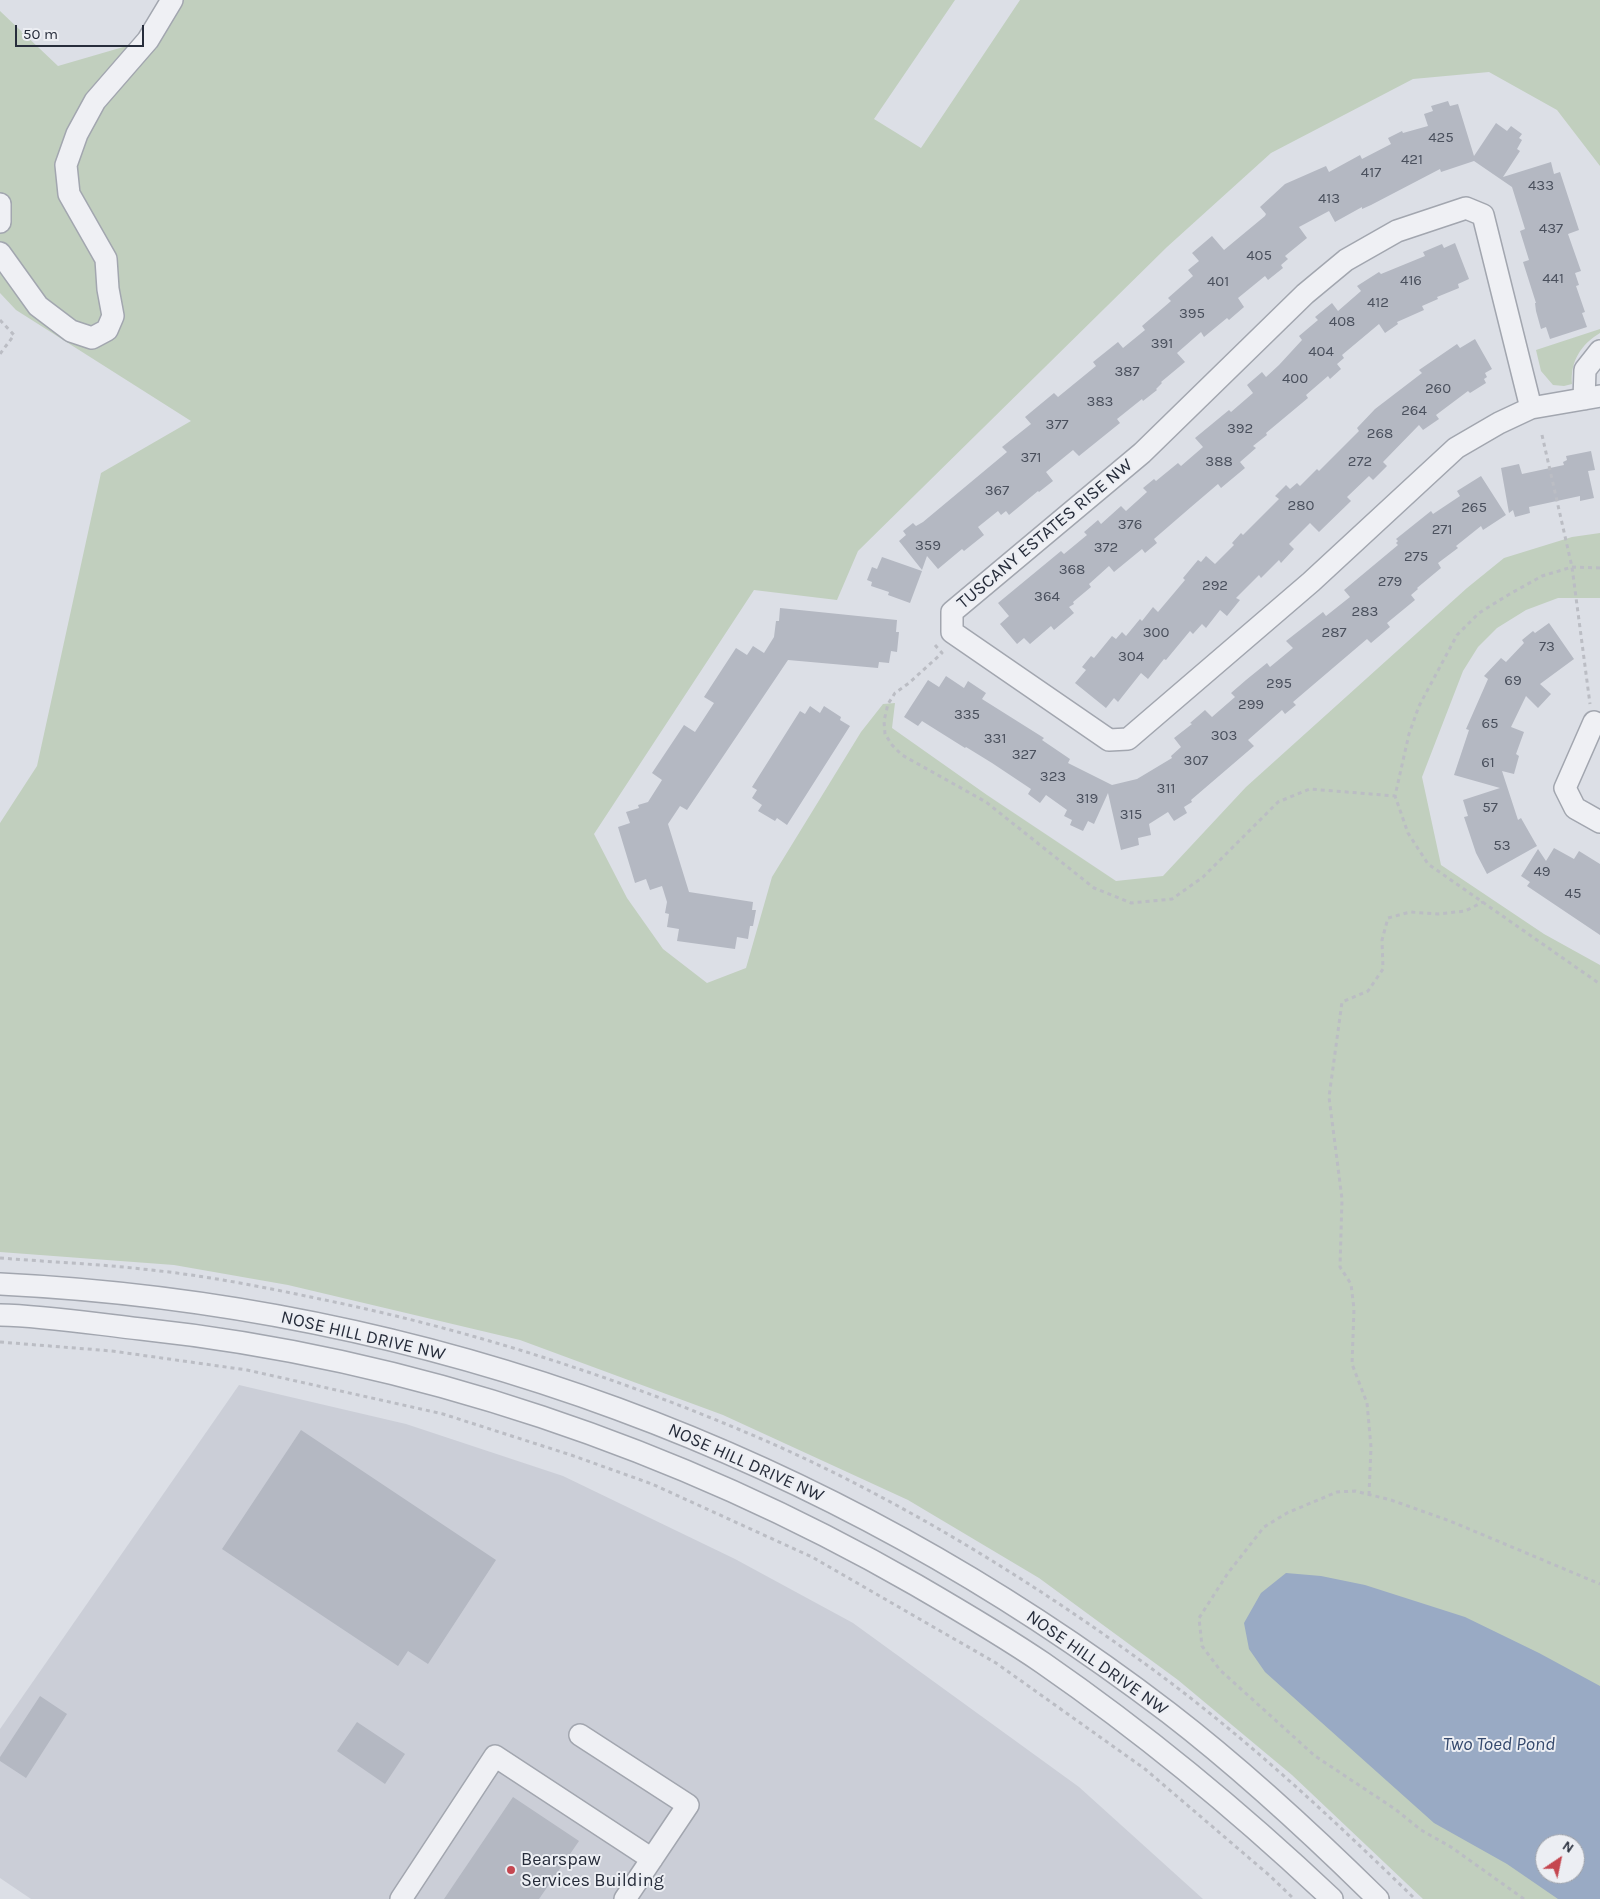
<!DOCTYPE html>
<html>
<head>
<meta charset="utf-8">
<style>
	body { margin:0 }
	#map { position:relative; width:1600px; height:1899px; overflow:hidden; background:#dcdfe6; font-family:Karla,sans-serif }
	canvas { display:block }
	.north { position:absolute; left:1535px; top:1834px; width:50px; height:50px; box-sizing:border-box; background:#eceef3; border:1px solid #9da1a9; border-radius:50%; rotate:34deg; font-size:14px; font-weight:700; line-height:20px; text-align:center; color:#272d3b }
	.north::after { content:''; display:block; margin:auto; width:18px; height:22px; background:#c54750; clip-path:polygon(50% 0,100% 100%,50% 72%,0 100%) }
	.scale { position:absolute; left:15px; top:25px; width:129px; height:22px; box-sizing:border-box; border:2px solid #272d3b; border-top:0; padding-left:6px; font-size:15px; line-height:18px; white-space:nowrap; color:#272d3b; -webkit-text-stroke:4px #eceef3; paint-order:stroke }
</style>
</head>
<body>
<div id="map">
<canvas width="1600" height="1899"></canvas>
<div class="north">N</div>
<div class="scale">50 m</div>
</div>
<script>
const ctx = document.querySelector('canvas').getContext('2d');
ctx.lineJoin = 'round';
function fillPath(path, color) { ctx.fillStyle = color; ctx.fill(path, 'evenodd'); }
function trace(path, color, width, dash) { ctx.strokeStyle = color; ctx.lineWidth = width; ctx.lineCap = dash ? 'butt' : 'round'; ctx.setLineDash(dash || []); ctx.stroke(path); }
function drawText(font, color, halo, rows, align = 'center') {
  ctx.font = font + ' Karla,sans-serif'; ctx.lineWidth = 4; ctx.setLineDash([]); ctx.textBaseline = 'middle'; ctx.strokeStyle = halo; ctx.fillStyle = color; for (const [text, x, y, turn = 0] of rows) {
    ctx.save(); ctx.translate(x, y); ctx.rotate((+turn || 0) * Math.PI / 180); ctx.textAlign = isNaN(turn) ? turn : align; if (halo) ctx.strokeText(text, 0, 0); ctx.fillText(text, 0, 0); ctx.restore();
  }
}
fillPath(new Path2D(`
	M 239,1385 L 406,1424 L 563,1476 L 735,1559 L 853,1623 L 1079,1787 L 1203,1899 L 31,1899 L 0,1878 L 0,1729 Z`), '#cbced7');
fillPath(new Path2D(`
	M 162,0 L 955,0 L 874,119 L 921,148 L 1020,0 L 1600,0 L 1600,166 L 1557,110 L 1489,72 L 1413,79 L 1271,153 L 1167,247 L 858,551 L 837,600 L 754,590 L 594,834 L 627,898 L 663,949 L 707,983 L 746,968 L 772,877 L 861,732 L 883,704 L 895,703 L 892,728 L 987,795 L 1116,881 L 1163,876 L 1246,787 L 1467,588 L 1504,558 L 1572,537 L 1600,533 L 1600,598 L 1558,598 L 1526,610 L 1497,628 L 1478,647 L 1463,671 L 1422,777 L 1441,865 L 1544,934 L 1600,965 L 1600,1899 L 1423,1899 L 1292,1775 L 1178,1680 L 1039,1578 L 908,1500 L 723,1415 L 520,1340 L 288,1285 L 174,1265 L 0,1252 L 0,823 L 37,766 L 101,473 L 191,421 L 16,310 L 0,293 L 0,11 L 58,66 L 137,43 ZM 1545,1844 L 1575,1844 L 1575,1874 L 1545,1874 Z
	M 1600,329 L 1600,333 C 1581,344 1570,362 1572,384 L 1564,386 L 1553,385 L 1541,371 L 1536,350 Z`), '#c1cfbe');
fillPath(new Path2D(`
	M 1286,1573 L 1321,1576 L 1365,1585 L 1465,1617 L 1539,1653 L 1600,1686 L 1600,1899 L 1558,1899 L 1507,1864 L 1434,1823 L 1265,1672 L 1249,1649 L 1244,1623 L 1261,1593 ZM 1545,1844 L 1575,1844 L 1575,1874 L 1545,1874 Z`), '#99aac4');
fillPath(new Path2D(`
	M 1448,101 L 1450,106 L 1458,104 L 1474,156 L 1496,123 L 1507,131 L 1511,126 L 1522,134 L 1519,138 L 1522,140 L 1517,149 L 1520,151 L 1503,177 L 1551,162 L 1554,174 L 1560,172 L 1579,230 L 1568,234 L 1581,271 L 1575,273 L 1579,285 L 1576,286 L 1585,312 L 1582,313 L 1587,327 L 1550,339 L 1546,327 L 1541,329 L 1536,311 L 1535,303 L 1536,303 L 1523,262 L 1529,260 L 1520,231 L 1525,229 L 1512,187 L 1474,161 L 1441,172 L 1440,169 L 1371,205 L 1362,209 L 1362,207 L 1335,222 L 1329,211 L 1299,227 L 1307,238 L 1285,256 L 1288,259 L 1281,265 L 1283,268 L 1268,280 L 1265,276 L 1238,298 L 1244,307 L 1229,320 L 1227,318 L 1204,337 L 1201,332 L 1177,353 L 1185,362 L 1161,382 L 1162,383 L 1156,389 L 1157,390 L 1143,401 L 1142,399 L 1117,419 L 1120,423 L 1079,456 L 1073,450 L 1046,472 L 1053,481 L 1039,492 L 1038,491 L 1032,496 L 1009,515 L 1006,511 L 1001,515 L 998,511 L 978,527 L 984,535 L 964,551 L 962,549 L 938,569 L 927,556 L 922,570 L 899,541 L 906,535 L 903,531 L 913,523 L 916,526 L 923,522 L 1007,452 L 1002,447 L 1031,424 L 1025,417 L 1054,393 L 1058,397 L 1096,366 L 1093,362 L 1118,342 L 1123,348 L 1145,330 L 1142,326 L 1171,301 L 1168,298 L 1193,276 L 1188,270 L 1199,261 L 1192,253 L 1212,236 L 1224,250 L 1265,216 L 1266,214 L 1260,207 L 1285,184 L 1326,166 L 1329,172 L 1360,155 L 1362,159 L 1391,144 L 1388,138 L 1402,131 L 1403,133 L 1428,126 L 1424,114 L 1433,111 L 1431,106 Z
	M 1455,243 L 1469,279 L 1458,284 L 1459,288 L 1437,297 L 1438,299 L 1422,306 L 1424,310 L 1397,322 L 1398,324 L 1385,333 L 1379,324 L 1342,355 L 1344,358 L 1337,364 L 1341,369 L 1330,379 L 1328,376 L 1306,395 L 1308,398 L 1266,433 L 1267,435 L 1253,446 L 1256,448 L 1240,462 L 1245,468 L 1221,488 L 1218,484 L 1191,507 L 1154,539 L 1157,543 L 1145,553 L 1142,549 L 1114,572 L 1109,566 L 1089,584 L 1091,587 L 1073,602 L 1074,604 L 1069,607 L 1074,613 L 1054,630 L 1051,626 L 1030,644 L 1024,638 L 1017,644 L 1000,624 L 1009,616 L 998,603 L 1061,551 L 1064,554 L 1087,535 L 1084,532 L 1098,520 L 1101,524 L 1121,506 L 1126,511 L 1147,492 L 1143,488 L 1154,479 L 1156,481 L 1178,463 L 1181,466 L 1203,447 L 1195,438 L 1229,410 L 1231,412 L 1253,393 L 1247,385 L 1262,372 L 1266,377 L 1279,365 L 1302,340 L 1299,336 L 1318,320 L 1315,317 L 1332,303 L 1338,311 L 1361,291 L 1357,286 L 1379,272 L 1381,274 L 1425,256 L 1423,252 L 1442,244 L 1444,248 Z
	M 1475,339 L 1492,369 L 1485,373 L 1487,377 L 1484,379 L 1486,383 L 1470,393 L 1468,391 L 1436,415 L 1439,419 L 1423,430 L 1419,425 L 1383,462 L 1387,466 L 1373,480 L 1369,476 L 1347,497 L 1351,501 L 1319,532 L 1310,523 L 1289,544 L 1294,549 L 1281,563 L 1279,560 L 1261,578 L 1259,575 L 1236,598 L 1240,600 L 1227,616 L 1220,610 L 1206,628 L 1202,624 L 1193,634 L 1190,631 L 1166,660 L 1164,659 L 1148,679 L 1141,673 L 1118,702 L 1114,698 L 1106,708 L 1075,683 L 1086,670 L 1082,667 L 1091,656 L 1094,658 L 1112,636 L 1116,639 L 1122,632 L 1126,636 L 1140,619 L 1142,621 L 1153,607 L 1158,612 L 1185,580 L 1183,578 L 1198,560 L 1201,562 L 1206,556 L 1215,564 L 1234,545 L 1232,543 L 1241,533 L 1243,535 L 1279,499 L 1275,496 L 1286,485 L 1290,489 L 1297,483 L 1300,486 L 1317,469 L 1319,471 L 1359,431 L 1357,428 L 1375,409 L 1422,373 L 1419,370 L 1457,344 L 1460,348 Z
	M 1591,451 L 1595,470 L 1588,471 L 1594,498 L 1580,501 L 1580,496 L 1529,507 L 1530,513 L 1515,517 L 1513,510 L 1509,513 L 1501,468 L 1519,464 L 1522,474 L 1564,465 L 1563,462 L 1567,460 L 1566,456 Z
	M 1481,476 L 1506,515 L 1483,530 L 1481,526 L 1456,546 L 1458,548 L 1438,563 L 1441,568 L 1417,588 L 1418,589 L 1411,595 L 1415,600 L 1387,623 L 1390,627 L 1371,643 L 1367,639 L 1293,702 L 1296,705 L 1285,714 L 1282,710 L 1248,740 L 1254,746 L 1191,800 L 1192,802 L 1184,807 L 1187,813 L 1174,821 L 1168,812 L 1149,824 L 1151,835 L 1138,838 L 1139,845 L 1121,850 L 1108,793 L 1094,824 L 1088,821 L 1083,831 L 1070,825 L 1072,820 L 1064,816 L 1067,810 L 1046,795 L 1040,803 L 1028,794 L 1031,789 L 992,763 L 966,747 L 965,748 L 922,721 L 918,726 L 904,717 L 928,680 L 939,687 L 946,676 L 964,688 L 968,681 L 986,693 L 982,699 L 1044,738 L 1042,740 L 1070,759 L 1068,763 L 1112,785 L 1137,779 L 1172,758 L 1171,756 L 1181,747 L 1174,738 L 1192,724 L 1190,723 L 1205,710 L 1212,717 L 1235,697 L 1231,693 L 1246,680 L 1267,663 L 1270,667 L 1293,648 L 1286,641 L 1323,612 L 1326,616 L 1350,597 L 1344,590 L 1398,545 L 1396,543 L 1398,541 L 1396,539 L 1431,511 L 1433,514 L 1460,496 L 1457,491 Z
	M 882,557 L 922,571 L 910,603 L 888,595 L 889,592 L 871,586 L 872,582 L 867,580 L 872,567 L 877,569 Z
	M 780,608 L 897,620 L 896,632 L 899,632 L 897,652 L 891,651 L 889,663 L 879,662 L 878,668 L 788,660 L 687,810 L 680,806 L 668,824 L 689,892 L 753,902 L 752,910 L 756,910 L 753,926 L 750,926 L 748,939 L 737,937 L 735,949 L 677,941 L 679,929 L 667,927 L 669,914 L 665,913 L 667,902 L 662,886 L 650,890 L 646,879 L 635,883 L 618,827 L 630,823 L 626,812 L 639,808 L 638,805 L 648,802 L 662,780 L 652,773 L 684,725 L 695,732 L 714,703 L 704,697 L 736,648 L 747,655 L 753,646 L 764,653 L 774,637 L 776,621 L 779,621 Z
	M 1549,623 L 1574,659 L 1540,684 L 1551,694 L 1538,708 L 1526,696 L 1511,727 L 1524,732 L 1516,754 L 1519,756 L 1514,774 L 1502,771 L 1518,820 L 1521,818 L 1537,846 L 1487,874 L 1476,853 L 1464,817 L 1468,816 L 1463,800 L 1500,788 L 1454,775 L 1469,730 L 1466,729 L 1488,679 L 1484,676 L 1501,658 L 1506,662 L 1524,643 L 1522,640 L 1533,631 L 1535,633 Z
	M 810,706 L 820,713 L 824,706 L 841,717 L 840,720 L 850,726 L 787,825 L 777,818 L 775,821 L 758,811 L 762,805 L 752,798 L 757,790 L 752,787 L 800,711 L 805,714 Z
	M 1554,848 L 1574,859 L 1579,851 L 1600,864 L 1600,935 L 1527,886 L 1530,882 L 1521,876 L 1538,849 L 1546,861 Z
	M 301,1430 L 496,1560 L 428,1664 L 408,1651 L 398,1666 L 222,1549 Z
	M 40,1696 L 67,1714 L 26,1778 L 0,1761 L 0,1757 Z
	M 357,1722 L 405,1754 L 385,1784 L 337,1751 Z
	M 513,1797 L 579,1841 L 539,1899 L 444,1899 Z`), '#b4b8c2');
const minor = new Path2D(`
	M 0,204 L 0,222
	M 0,253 L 38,306 L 71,331 L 92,338 L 107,330 L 113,316 L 108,289 L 106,259 L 69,194 L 66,165 L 77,134 L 95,101 L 148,40 L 172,0
	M 1584,399 L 1585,370 L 1600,351
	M 1531,408 L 1483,215 L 1466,208 L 1397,231 L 1346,260 L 1305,294 L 1142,453 L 952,612 L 952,632 L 1109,740 L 1128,739 L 1311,582 L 1456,448 L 1499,423 L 1531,408 L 1600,396
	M 1594,722 L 1565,788 L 1575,808 L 1600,822
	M 0,1284 C 429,1305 828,1453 1169,1713 C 1243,1770 1312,1834 1378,1899
	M 0,1315 C 47,1316 95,1324 141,1329 C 413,1358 679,1449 916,1585 C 959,1610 1002,1635 1043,1663 C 1147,1735 1240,1812 1332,1899
	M 580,1735 L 688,1805 L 625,1899
	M 401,1899 L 495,1756 L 652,1859`);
trace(minor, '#a2a6af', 24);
trace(new Path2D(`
	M 0,320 L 14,335 L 0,354
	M 1542,435 L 1572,567 L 1590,704
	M 1600,568 L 1572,567 L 1542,576 L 1508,595 L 1479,613 L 1457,635 L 1419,706 L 1409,734 L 1395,796 L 1408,833 L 1428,864 L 1600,984
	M 935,645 L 942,653 L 909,683 L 895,693 L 888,704 L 884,721 L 885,734 L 892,745 L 902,755 L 986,802 L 1094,888 L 1131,903 L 1172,899 L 1203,877 L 1278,802 L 1310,789 L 1395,796
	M 0,1258 C 50,1262 101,1264 151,1270 C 209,1276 268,1288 325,1300 C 479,1332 629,1381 773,1444 C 910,1505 1043,1588 1163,1677 C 1253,1744 1335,1821 1415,1899
	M 0,1342 L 112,1351 L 247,1370 L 443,1414 L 571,1455 L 652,1484 L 812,1557 L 996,1663 L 1145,1769 L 1269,1875 L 1294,1899
	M 1369,1495 L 1371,1447 L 1367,1403 L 1352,1364 L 1354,1309 L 1351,1284 L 1340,1267 L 1342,1199 L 1329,1097 L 1342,1002 L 1368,991 L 1383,969 L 1382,940 L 1388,918 L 1410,912 L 1438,914 L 1465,911 L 1483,902
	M 1524,1899 L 1451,1847 L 1421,1830 L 1395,1809 L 1315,1756 L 1220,1670 L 1202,1646 L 1199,1618 L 1228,1573 L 1264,1527 L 1287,1513 L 1337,1492 L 1355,1491 L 1391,1500 L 1450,1521 L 1600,1584`), '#bbbdc4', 3, [4, 4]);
trace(minor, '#eff0f4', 21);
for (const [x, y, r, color] of [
	[511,1870,5,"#c54750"]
]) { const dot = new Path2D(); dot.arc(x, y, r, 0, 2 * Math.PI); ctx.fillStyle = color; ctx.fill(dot); trace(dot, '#eceef3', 2); }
drawText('15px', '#4a505d', null, [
	["425",1441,138],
	["421",1412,160],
	["417",1371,173],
	["433",1541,186],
	["413",1329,199],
	["437",1551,229],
	["405",1259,256],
	["441",1553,279],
	["416",1411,281],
	["401",1218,282],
	["412",1378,303],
	["395",1192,314],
	["408",1342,322],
	["391",1162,344],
	["404",1321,352],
	["387",1127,372],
	["400",1295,379],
	["260",1438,389],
	["383",1100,402],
	["264",1414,411],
	["377",1057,425],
	["392",1240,429],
	["268",1380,434],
	["371",1031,458],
	["388",1219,462],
	["272",1360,462],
	["367",997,491],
	["280",1301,506],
	["265",1474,508],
	["376",1130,525],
	["271",1442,530],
	["359",928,546],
	["372",1106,548],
	["275",1416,557],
	["368",1072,570],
	["279",1390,582],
	["292",1215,586],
	["364",1047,597],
	["283",1365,612],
	["300",1156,633],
	["287",1334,633],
	["73",1547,647],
	["304",1131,657],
	["69",1513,681],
	["295",1279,684],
	["299",1251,705],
	["335",967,715],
	["65",1490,724],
	["303",1224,736],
	["331",995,739],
	["327",1024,755],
	["307",1196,761],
	["61",1488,763],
	["323",1053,777],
	["311",1166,789],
	["319",1087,799],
	["57",1490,808],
	["315",1131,815],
	["53",1502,846],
	["49",1542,872],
	["45",1573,894]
]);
drawText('18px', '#272d3b', '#eceef3', [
	["TUSCANY ESTATES RISE NW",1045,534,-40],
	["NOSE HILL DRIVE NW",363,1336,13],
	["NOSE HILL DRIVE NW",746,1463,24],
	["NOSE HILL DRIVE NW",1097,1663,35]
]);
drawText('18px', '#272d3b', '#eceef3', [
	["Bearspaw",521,1860],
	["Services Building",521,1881]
], 'left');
drawText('italic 19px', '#34486c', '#eceef3', [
	["Two Toed Pond",1499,1745]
]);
</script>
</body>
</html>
